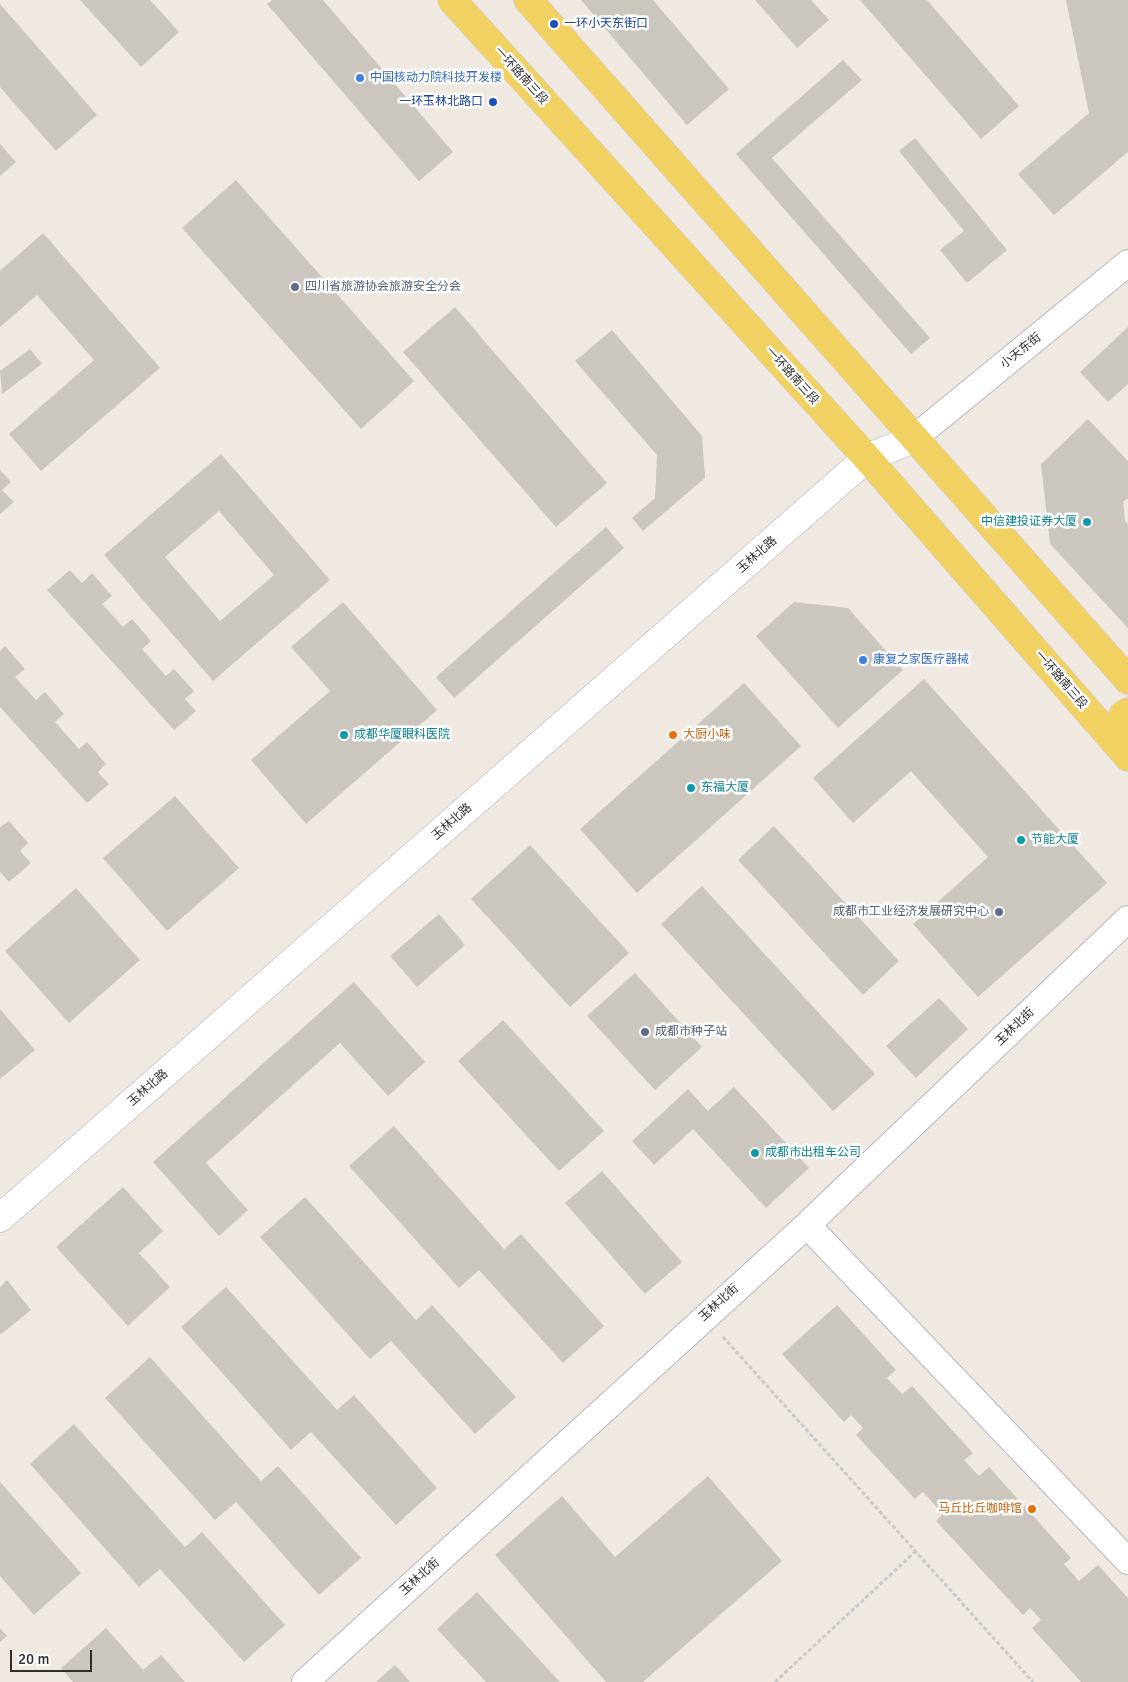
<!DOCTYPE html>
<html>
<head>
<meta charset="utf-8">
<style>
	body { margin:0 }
	#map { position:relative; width:1128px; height:1682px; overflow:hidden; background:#efe9e1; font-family:Signika,sans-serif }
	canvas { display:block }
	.scale { position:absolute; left:10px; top:1650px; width:82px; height:22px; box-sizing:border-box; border:2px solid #2e2e2e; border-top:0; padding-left:6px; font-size:15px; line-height:18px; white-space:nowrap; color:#2e2e2e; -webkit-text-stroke:4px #fff; paint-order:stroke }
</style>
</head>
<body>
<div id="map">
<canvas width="1128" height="1682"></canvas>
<div class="scale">20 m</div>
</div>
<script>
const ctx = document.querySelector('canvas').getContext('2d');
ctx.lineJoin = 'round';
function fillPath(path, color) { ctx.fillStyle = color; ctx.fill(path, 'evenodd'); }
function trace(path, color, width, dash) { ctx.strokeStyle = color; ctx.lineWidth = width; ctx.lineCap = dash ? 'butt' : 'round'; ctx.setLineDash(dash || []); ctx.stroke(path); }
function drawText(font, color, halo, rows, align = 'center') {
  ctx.font = font + ' Signika,"Noto Sans SC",sans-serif'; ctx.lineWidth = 5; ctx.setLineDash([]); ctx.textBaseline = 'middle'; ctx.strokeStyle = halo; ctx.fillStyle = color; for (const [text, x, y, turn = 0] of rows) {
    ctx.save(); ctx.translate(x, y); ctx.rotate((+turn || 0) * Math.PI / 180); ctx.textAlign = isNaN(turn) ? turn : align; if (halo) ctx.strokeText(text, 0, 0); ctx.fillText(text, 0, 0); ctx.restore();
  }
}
fillPath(new Path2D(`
	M 80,0 L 150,0 L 179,32 L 141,67 Z
	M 272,0 L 323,0 L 453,152 L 419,181 L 267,4 Z
	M 581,0 L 653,0 L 729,89 L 687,125 Z
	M 755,0 L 811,0 L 829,20 L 797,48 Z
	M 860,0 L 927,0 L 1019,106 L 981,139 Z
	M 1066,0 L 1128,0 L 1128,152 L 1054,215 L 1018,174 L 1089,113 Z
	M 0,4 L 97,115 L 56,151 L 0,87 Z
	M 843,60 L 862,80 L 772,158 L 930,338 L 911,354 L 736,154 Z
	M 915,138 L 1007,250 L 967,283 L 940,250 L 964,231 L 899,151 Z
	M 0,144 L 16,162 L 0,176 Z
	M 236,180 L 414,381 L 361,429 L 182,228 Z
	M 43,233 L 160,368 L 41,471 L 9,434 L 94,360 L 37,295 L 0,327 L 0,271 Z
	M 455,307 L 607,483 L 556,527 L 403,352 Z
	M 1128,327 L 1128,384 L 1108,402 L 1080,372 Z
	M 612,330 L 702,436 L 705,478 L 643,531 L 632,518 L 655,498 L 657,455 L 575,361 Z
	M 30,349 L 42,364 L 2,394 L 0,371 Z
	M 1088,419 L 1128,461 L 1128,498 L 1123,502 L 1125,521 L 1128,524 L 1128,628 L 1050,544 L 1041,464 Z
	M 221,454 L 330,580 L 213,681 L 104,555 ZM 219,511 L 274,575 L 220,621 L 165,557 Z
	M 0,470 L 11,482 L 2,490 L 14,502 L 0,514 Z
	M 606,527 L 624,548 L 454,698 L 436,677 Z
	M 70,570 L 82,583 L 92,573 L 112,596 L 102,604 L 123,627 L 132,619 L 151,641 L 142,649 L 166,676 L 174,669 L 194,691 L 185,699 L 196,711 L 174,730 L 47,590 Z
	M 343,602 L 437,710 L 306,824 L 251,760 L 330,691 L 291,647 Z
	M 794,602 L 848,608 L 903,670 L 838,728 L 756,636 Z
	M 5,646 L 25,669 L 15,677 L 36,700 L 45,692 L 64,714 L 55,722 L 79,749 L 87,742 L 106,764 L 98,772 L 109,784 L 87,803 L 0,707 L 0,651 Z
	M 924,679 L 1107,883 L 978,997 L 913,924 L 988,857 L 911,771 L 853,823 L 813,778 Z
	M 744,683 L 801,746 L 637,893 L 580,829 Z
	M 175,796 L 239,868 L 167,931 L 103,858 Z
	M 9,821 L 28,843 L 20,851 L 31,863 L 9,882 L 0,872 L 0,827 Z
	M 774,826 L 899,961 L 863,995 L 738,860 Z
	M 530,845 L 629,953 L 570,1007 L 471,899 Z
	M 702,886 L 875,1074 L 833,1111 L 661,924 Z
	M 76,888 L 140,960 L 69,1023 L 5,951 Z
	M 439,914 L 465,945 L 417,987 L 390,956 Z
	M 635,973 L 702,1047 L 655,1090 L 587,1016 Z
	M 354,982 L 425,1062 L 388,1096 L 340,1043 L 206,1163 L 248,1210 L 219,1236 L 153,1162 Z
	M 939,998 L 968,1029 L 916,1078 L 886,1046 Z
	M 0,1009 L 35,1050 L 0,1079 Z
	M 503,1020 L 604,1131 L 559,1171 L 458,1061 Z
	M 734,1087 L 809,1168 L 766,1208 L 693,1129 L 654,1165 L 632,1141 L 688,1089 L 708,1111 Z
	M 394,1126 L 504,1249 L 521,1234 L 604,1326 L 563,1363 L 479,1270 L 459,1288 L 349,1166 Z
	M 602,1171 L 682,1262 L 645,1294 L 565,1203 Z
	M 123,1187 L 163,1231 L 139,1253 L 170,1287 L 128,1326 L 56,1247 Z
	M 305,1197 L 416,1320 L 432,1305 L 516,1397 L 475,1434 L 391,1341 L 370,1359 L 260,1237 Z
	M 7,1280 L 31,1310 L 0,1335 L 0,1287 Z
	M 226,1287 L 337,1410 L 354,1395 L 437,1488 L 396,1525 L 311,1432 L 291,1450 L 181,1327 Z
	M 837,1305 L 896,1370 L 887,1378 L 902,1394 L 912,1386 L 973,1453 L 964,1460 L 979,1476 L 989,1467 L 1071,1558 L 1064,1564 L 1079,1581 L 1098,1565 L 1128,1598 L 1128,1682 L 1081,1682 L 1032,1628 L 1041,1620 L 1030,1608 L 1023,1615 L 936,1521 L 943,1514 L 923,1492 L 915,1499 L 856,1435 L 863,1428 L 851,1415 L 844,1422 L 782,1354 Z
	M 150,1357 L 261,1481 L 278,1466 L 361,1558 L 319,1595 L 236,1502 L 215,1520 L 105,1398 Z
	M 74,1424 L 185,1547 L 202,1532 L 285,1625 L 244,1662 L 160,1569 L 139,1587 L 30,1464 Z
	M 708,1476 L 782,1561 L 643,1682 L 606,1682 L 495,1555 L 562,1496 L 615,1557 Z
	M 0,1482 L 81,1573 L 34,1615 L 0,1576 Z
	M 477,1592 L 560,1682 L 486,1682 L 437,1629 Z
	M 0,1628 L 7,1636 L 0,1642 Z
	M 106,1628 L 143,1670 L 161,1655 L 185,1682 L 73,1682 L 61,1668 Z
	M 395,1665 L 410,1682 L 376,1682 Z`), '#cbc7bf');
const minor = new Path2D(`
	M 913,439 L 1128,263
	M 807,1225 L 1128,1561
	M 305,1682 L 807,1225 L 1128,919`);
const secondary = new Path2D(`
	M 0,1218 L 867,458 L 913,439`);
const primary = new Path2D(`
	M 452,0 L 867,458 L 1128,757
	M 528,0 L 1128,680
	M 1124,751 L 1119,729 L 1123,715 L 1128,712`);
trace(minor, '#b4b7c1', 28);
trace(secondary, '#b4b7c1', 29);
trace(primary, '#c9c9c9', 29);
trace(new Path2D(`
	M 723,1337 L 1033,1682
	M 775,1682 L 916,1551`), '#c9c9c9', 3, [4, 2.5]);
trace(minor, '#fff', 26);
trace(secondary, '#fff', 28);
trace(primary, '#f2d163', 28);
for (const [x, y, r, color] of [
	[554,24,5,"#1a4fb4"],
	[360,78,5,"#3f7fe0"],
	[493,102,5,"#1a4fb4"],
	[295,287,5,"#5c6f8a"],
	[1087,522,5,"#0f9aa8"],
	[863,660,5,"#3f7fe0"],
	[344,735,5,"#0f9aa8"],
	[673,735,5,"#e8710a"],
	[691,788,5,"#0f9aa8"],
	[1021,840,5,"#0f9aa8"],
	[999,912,5,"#5c6f8a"],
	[645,1032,5,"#5c6f8a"],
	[755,1153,5,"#0f9aa8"],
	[1032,1509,5,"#e8710a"]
]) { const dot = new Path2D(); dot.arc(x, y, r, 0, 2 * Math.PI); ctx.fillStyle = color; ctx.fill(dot); trace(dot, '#fff', 2); }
drawText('12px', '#164399', '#fff', [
	["一环小天东街口",564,24],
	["一环玉林北路口",483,102,"right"]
], 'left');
drawText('12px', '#2e2e2e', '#fff', [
	["一环路南三段",521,76,48],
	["小天东街",1021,351,-39],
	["一环路南三段",792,376,48],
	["玉林北路",757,555,-41],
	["一环路南三段",1061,680,49],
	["玉林北路",452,822,-41],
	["玉林北街",1015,1027,-44],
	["玉林北路",148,1088,-41],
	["玉林北街",719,1303,-42],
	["玉林北街",420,1577,-42]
]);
drawText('12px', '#366cbe', '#fff', [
	["中国核动力院科技开发楼",370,78],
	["康复之家医疗器械",873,660]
], 'left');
drawText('12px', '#4e5e75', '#fff', [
	["四川省旅游协会旅游安全分会",305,287],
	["成都市工业经济发展研究中心",989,912,"right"],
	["成都市种子站",655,1032]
], 'left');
drawText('12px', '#0d838f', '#fff', [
	["中信建投证券大厦",1077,522,"right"],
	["成都华厦眼科医院",354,735],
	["东福大厦",701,788],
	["节能大厦",1031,840],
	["成都市出租车公司",765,1153]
], 'left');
drawText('12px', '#c56008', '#fff', [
	["大厨小味",683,735],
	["马丘比丘咖啡馆",1022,1509,"right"]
], 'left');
</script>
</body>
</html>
